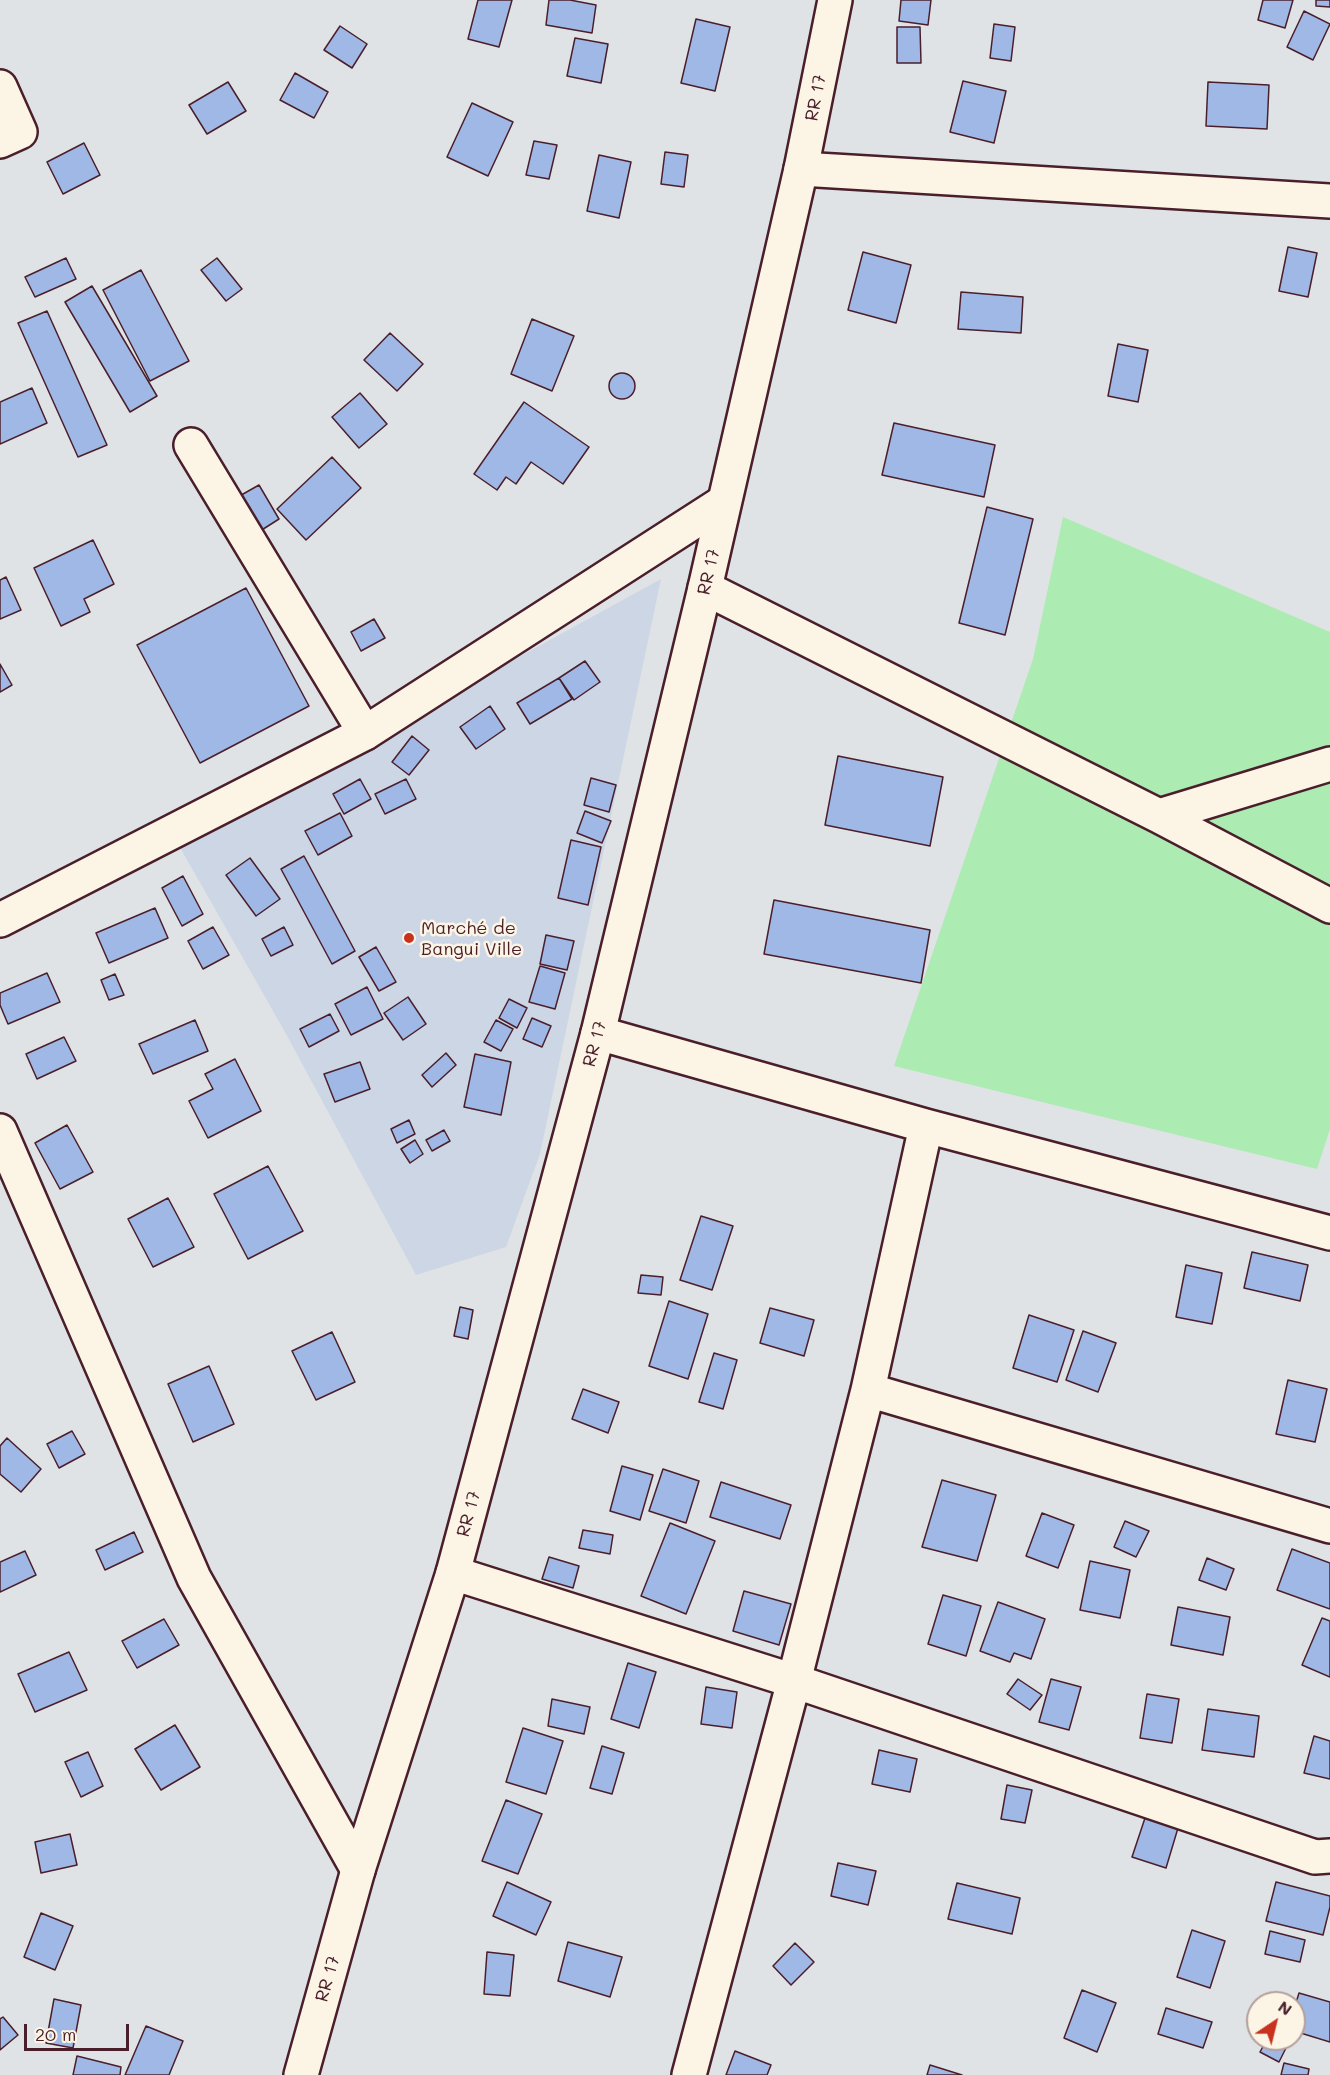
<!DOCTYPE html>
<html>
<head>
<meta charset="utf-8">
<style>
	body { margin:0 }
	#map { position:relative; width:1330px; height:2075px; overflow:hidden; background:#e0e3e5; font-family:Mali,sans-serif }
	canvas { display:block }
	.north { position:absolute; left:1246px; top:1991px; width:60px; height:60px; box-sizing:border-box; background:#fcf5e5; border:2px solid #b59f9b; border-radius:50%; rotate:35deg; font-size:16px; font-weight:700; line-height:24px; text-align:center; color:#4a1f2b }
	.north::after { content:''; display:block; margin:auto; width:21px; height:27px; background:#c8321e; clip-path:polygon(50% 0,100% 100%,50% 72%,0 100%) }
	.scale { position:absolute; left:24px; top:2024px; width:105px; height:27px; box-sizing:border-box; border:3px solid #4a1f2b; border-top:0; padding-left:8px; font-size:18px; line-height:21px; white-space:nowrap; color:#4a1f2b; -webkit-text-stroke:4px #fcf5e5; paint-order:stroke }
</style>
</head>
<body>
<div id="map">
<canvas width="1330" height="2075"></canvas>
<div class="north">N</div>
<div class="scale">20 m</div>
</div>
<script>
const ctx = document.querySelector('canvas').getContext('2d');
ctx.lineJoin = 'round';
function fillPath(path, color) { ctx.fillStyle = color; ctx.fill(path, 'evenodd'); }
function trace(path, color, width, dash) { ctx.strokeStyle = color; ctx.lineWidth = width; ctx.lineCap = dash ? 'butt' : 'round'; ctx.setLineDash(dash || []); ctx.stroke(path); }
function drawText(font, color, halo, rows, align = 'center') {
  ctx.font = font + ' Mali,sans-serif'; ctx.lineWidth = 5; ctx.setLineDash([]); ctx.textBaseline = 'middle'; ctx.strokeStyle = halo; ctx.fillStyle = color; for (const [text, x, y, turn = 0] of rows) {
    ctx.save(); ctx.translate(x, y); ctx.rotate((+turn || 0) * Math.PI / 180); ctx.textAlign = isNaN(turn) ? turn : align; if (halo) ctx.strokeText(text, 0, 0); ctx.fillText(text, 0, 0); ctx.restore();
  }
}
fillPath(new Path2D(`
	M 661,579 L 540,1154 L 506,1247 L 416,1275 L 285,1032 L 178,844 Z`), '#cdd6e5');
fillPath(new Path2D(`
	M 1063,517 L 1330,632 L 1330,1129 L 1317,1169 L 894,1066 L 1033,659 Z`), '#acebb2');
const building = new Path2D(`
	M 478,0 L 512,0 L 499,47 L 468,39 Z
	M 549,0 L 570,0 L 596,5 L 592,33 L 546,25 Z
	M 901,0 L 931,0 L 928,25 L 899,21 Z
	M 1263,0 L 1293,0 L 1285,28 L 1258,20 Z
	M 1316,0 L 1330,0 L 1330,7 L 1316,6 Z
	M 1304,11 L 1330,24 L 1313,60 L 1287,47 Z
	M 696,19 L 730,27 L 715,91 L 681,83 Z
	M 994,24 L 1015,27 L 1011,61 L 990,58 Z
	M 340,26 L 367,44 L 352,68 L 324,50 Z
	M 897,27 L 920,27 L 921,63 L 897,63 Z
	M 575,38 L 608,44 L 601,83 L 567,76 Z
	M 295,73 L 328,92 L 314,118 L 280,100 Z
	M 963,81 L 1006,91 L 994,143 L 950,132 Z
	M 228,82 L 246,111 L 207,134 L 189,105 Z
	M 1208,82 L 1269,85 L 1267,129 L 1206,126 Z
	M 472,103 L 513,122 L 488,176 L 447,157 Z
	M 534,141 L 557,145 L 549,179 L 526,175 Z
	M 84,143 L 100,175 L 63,194 L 47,162 Z
	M 665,152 L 688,155 L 684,187 L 661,184 Z
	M 599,155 L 631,162 L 619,218 L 587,211 Z
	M 1288,247 L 1317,253 L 1308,297 L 1279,291 Z
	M 863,252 L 911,265 L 896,323 L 848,310 Z
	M 66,258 L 76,279 L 35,297 L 25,277 Z
	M 217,258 L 242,289 L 226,301 L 201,270 Z
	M 141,270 L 189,361 L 150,381 L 103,290 Z
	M 92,286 L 157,396 L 130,412 L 65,302 Z
	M 961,292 L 1023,297 L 1021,333 L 958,329 Z
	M 47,311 L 107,445 L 78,457 L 18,323 Z
	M 532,319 L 574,336 L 552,391 L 511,374 Z
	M 390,333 L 423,364 L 397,391 L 364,360 Z
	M 1118,344 L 1148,350 L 1138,402 L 1108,396 Z
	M609 386a13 13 0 1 1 26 0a13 13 0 1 1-26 0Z
	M 32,388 L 47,423 L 0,444 L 0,402 Z
	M 360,393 L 387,424 L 359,448 L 332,417 Z
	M 524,402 L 589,447 L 563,484 L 531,462 L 516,484 L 506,477 L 497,490 L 474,474 Z
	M 894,423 L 995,445 L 984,497 L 882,475 Z
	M 332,457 L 361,488 L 306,540 L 277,509 Z
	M 259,485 L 279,519 L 257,533 L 236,498 Z
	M 987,507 L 1033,519 L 1005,635 L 959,623 Z
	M 93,540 L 114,584 L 84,599 L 90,612 L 61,626 L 34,568 Z
	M 6,577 L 21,610 L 0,619 L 0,580 Z
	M 246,588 L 309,706 L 200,763 L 137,645 Z
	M 374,619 L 385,638 L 361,651 L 351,632 Z
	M 585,661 L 600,682 L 574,700 L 559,678 Z
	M 0,664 L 12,685 L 0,692 Z
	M 559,678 L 572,699 L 530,724 L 517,703 Z
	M 490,706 L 505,729 L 476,749 L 460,727 Z
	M 412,736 L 429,750 L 409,775 L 392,762 Z
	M 838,756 L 943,777 L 930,846 L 825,825 Z
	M 591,778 L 616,785 L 609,812 L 584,805 Z
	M 360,779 L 371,799 L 344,814 L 333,794 Z
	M 406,779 L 416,799 L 385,814 L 375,794 Z
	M 585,811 L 611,821 L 602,843 L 577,833 Z
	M 340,813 L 352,836 L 318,855 L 305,831 Z
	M 571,840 L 601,847 L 588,905 L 558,898 Z
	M 304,856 L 355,951 L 332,964 L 281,869 Z
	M 250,858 L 280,899 L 256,916 L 226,875 Z
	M 183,876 L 203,914 L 182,926 L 162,888 Z
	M 774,900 L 930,930 L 921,983 L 764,954 Z
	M 155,908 L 168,938 L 109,963 L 96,933 Z
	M 213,927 L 229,955 L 203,969 L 188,941 Z
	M 284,927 L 293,945 L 271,956 L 262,939 Z
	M 546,935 L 574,941 L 567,970 L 540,964 Z
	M 376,947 L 396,982 L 379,991 L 359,957 Z
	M 540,966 L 565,973 L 555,1009 L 529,1002 Z
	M 47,973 L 60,1002 L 8,1024 L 0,1005 L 0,993 Z
	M 115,974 L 124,995 L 109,1000 L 101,980 Z
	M 367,987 L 383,1019 L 351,1035 L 335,1004 Z
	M 408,997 L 426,1024 L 403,1040 L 384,1013 Z
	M 509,999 L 527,1008 L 517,1028 L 499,1018 Z
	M 330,1014 L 339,1031 L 309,1047 L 300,1029 Z
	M 532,1018 L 551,1026 L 542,1047 L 523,1039 Z
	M 195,1020 L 208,1051 L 153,1074 L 139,1044 Z
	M 496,1020 L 513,1029 L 501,1051 L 484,1042 Z
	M 64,1037 L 76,1061 L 37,1079 L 26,1054 Z
	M 446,1053 L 456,1065 L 432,1087 L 422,1075 Z
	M 475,1054 L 511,1062 L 501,1115 L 464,1107 Z
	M 235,1059 L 261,1111 L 208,1138 L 189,1101 L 213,1089 L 205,1074 Z
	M 360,1062 L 370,1089 L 335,1102 L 324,1074 Z
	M 409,1120 L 415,1134 L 397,1143 L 391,1129 Z
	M 67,1125 L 93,1172 L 60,1189 L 35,1143 Z
	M 444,1130 L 450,1141 L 432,1151 L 426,1140 Z
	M 415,1140 L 423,1154 L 410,1163 L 401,1149 Z
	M 268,1166 L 303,1231 L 248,1259 L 214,1194 Z
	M 168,1198 L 194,1247 L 153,1267 L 128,1219 Z
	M 701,1216 L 733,1226 L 712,1290 L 680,1280 Z
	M 1252,1252 L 1308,1265 L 1300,1301 L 1244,1288 Z
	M 1186,1265 L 1222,1273 L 1212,1324 L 1176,1317 Z
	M 641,1275 L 663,1277 L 661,1295 L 638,1293 Z
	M 669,1301 L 708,1314 L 688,1379 L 649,1366 Z
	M 460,1307 L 473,1310 L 468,1339 L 454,1336 Z
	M 770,1308 L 814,1320 L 804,1356 L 760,1343 Z
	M 1029,1315 L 1074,1330 L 1057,1382 L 1013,1368 Z
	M 1083,1331 L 1116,1343 L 1098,1392 L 1066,1380 Z
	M 332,1332 L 355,1382 L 316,1400 L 292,1351 Z
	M 714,1353 L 737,1360 L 723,1409 L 699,1402 Z
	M 209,1366 L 234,1424 L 193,1442 L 168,1384 Z
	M 1288,1380 L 1327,1389 L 1315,1442 L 1276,1434 Z
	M 583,1389 L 619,1402 L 608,1433 L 572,1419 Z
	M 72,1431 L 85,1454 L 59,1468 L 47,1444 Z
	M 7,1438 L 41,1469 L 21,1492 L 0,1474 L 0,1446 Z
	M 622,1466 L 653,1475 L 640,1520 L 610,1511 Z
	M 663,1469 L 699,1481 L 686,1523 L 649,1511 Z
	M 942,1480 L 996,1495 L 977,1561 L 922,1547 Z
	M 721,1482 L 791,1505 L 780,1539 L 710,1517 Z
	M 1042,1513 L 1074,1525 L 1058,1568 L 1026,1556 Z
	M 1125,1521 L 1149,1531 L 1136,1557 L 1114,1547 Z
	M 670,1523 L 715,1541 L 686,1614 L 641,1596 Z
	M 583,1530 L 613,1535 L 610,1554 L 579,1548 Z
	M 134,1532 L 143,1552 L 105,1570 L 96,1550 Z
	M 1292,1549 L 1330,1563 L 1330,1609 L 1277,1590 Z
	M 25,1551 L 36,1575 L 0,1592 L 0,1562 Z
	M 549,1557 L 579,1566 L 573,1588 L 542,1579 Z
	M 1207,1558 L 1234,1569 L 1226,1590 L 1199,1580 Z
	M 1090,1561 L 1130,1570 L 1120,1618 L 1080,1610 Z
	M 744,1591 L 791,1604 L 779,1645 L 733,1631 Z
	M 943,1595 L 981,1606 L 966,1656 L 928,1644 Z
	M 998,1602 L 1045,1619 L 1031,1659 L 1014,1653 L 1010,1662 L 980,1651 Z
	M 1178,1607 L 1230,1617 L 1223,1655 L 1171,1645 Z
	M 1322,1618 L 1330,1621 L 1330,1677 L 1302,1665 Z
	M 164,1619 L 179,1645 L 137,1668 L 122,1641 Z
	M 69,1652 L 87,1690 L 35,1712 L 18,1674 Z
	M 628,1663 L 656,1672 L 639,1728 L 611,1719 Z
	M 1018,1679 L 1042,1695 L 1030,1710 L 1007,1694 Z
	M 1051,1679 L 1081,1687 L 1069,1730 L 1039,1722 Z
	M 706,1687 L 737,1692 L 732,1728 L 701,1724 Z
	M 1147,1694 L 1179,1699 L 1172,1743 L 1140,1738 Z
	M 552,1699 L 590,1707 L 584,1734 L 548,1726 Z
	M 1208,1709 L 1259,1716 L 1254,1757 L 1202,1750 Z
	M 175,1725 L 200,1767 L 161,1790 L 135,1749 Z
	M 523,1728 L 563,1741 L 546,1794 L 506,1782 Z
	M 1314,1736 L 1330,1741 L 1330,1779 L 1304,1773 Z
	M 602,1746 L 624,1753 L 612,1794 L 590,1788 Z
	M 879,1750 L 917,1759 L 910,1792 L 872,1784 Z
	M 88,1752 L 103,1786 L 81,1797 L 65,1762 Z
	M 1007,1785 L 1032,1790 L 1025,1823 L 1001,1819 Z
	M 506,1800 L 542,1814 L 518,1874 L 482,1861 Z
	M 1145,1818 L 1178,1828 L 1166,1868 L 1132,1857 Z
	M 70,1834 L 77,1865 L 41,1873 L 35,1842 Z
	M 838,1863 L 876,1871 L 868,1905 L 831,1896 Z
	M 507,1882 L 551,1902 L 536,1935 L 493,1916 Z
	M 1276,1882 L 1330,1896 L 1330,1907 L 1323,1935 L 1266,1921 Z
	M 957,1883 L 1020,1898 L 1012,1934 L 948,1919 Z
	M 41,1913 L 73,1926 L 55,1970 L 24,1957 Z
	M 1192,1930 L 1225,1941 L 1210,1988 L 1177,1977 Z
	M 1270,1931 L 1305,1940 L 1300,1962 L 1265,1954 Z
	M 568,1942 L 622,1957 L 610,1997 L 558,1981 Z
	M 795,1943 L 814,1962 L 791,1985 L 773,1966 Z
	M 487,1952 L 514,1955 L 510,1996 L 484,1994 Z
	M 1082,1990 L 1116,2003 L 1097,2052 L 1064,2038 Z
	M 1299,1993 L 1330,2002 L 1330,2042 L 1294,2031 L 1294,2009 Z
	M 54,1999 L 81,2005 L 73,2048 L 46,2043 Z
	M 1166,2008 L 1212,2022 L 1203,2048 L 1158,2034 Z
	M 3,2017 L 18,2035 L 0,2050 L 0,2019 Z
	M 146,2026 L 183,2041 L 169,2075 L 125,2075 Z
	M 1267,2039 L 1283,2039 L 1289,2042 L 1279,2062 L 1260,2052 Z
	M 735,2051 L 771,2065 L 767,2075 L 726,2075 Z
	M 77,2056 L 121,2067 L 120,2075 L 73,2075 Z
	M 1284,2063 L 1309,2069 L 1308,2075 L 1281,2075 Z
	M 930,2065 L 962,2075 L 927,2075 Z`);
fillPath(building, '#a0b8e5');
trace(building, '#4a1f2b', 1.5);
const minor = new Path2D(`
	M 0,87 L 20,132 L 0,141
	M 191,445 L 365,733
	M 705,588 L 1159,816 L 1330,906
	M 1159,816 L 1330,764
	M 598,1033 L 926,1126 L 1330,1233
	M 0,1131 L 194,1578 L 358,1870
	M 868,1390 L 1330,1526
	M 453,1573 L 794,1681 L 1315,1857 L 1330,1856
	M 689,2075 L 794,1681 L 868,1390 L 926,1126`);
const tertiary = new Path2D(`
	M 801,169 L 1330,201
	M 0,920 L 365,733 L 724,502`);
const secondary = new Path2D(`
	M 301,2075 L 358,1870 L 453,1573 L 598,1033 L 705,588 L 801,169 L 835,0`);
trace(minor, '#4a1f2b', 38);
trace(tertiary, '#4a1f2b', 38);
trace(secondary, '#4a1f2b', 38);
trace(minor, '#fcf5e5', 33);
trace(tertiary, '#fcf5e5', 33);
trace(secondary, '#fcf5e5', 33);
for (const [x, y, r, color] of [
	[409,938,6,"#c8321e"]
]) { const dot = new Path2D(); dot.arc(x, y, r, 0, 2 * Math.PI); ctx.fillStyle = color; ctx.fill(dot); trace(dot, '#fcf5e5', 2); }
drawText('18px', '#4a1f2b', '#fcf5e5', [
	["RR 17",816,98,-79],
	["RR 17",709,572,-77],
	["RR 17",595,1044,-75],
	["RR 17",469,1514,-75],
	["RR 17",328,1979,-74]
]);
drawText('18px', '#4a1f2b', '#fcf5e5', [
	["Marché de",421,928],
	["Bangui Ville",421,949]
], 'left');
</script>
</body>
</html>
